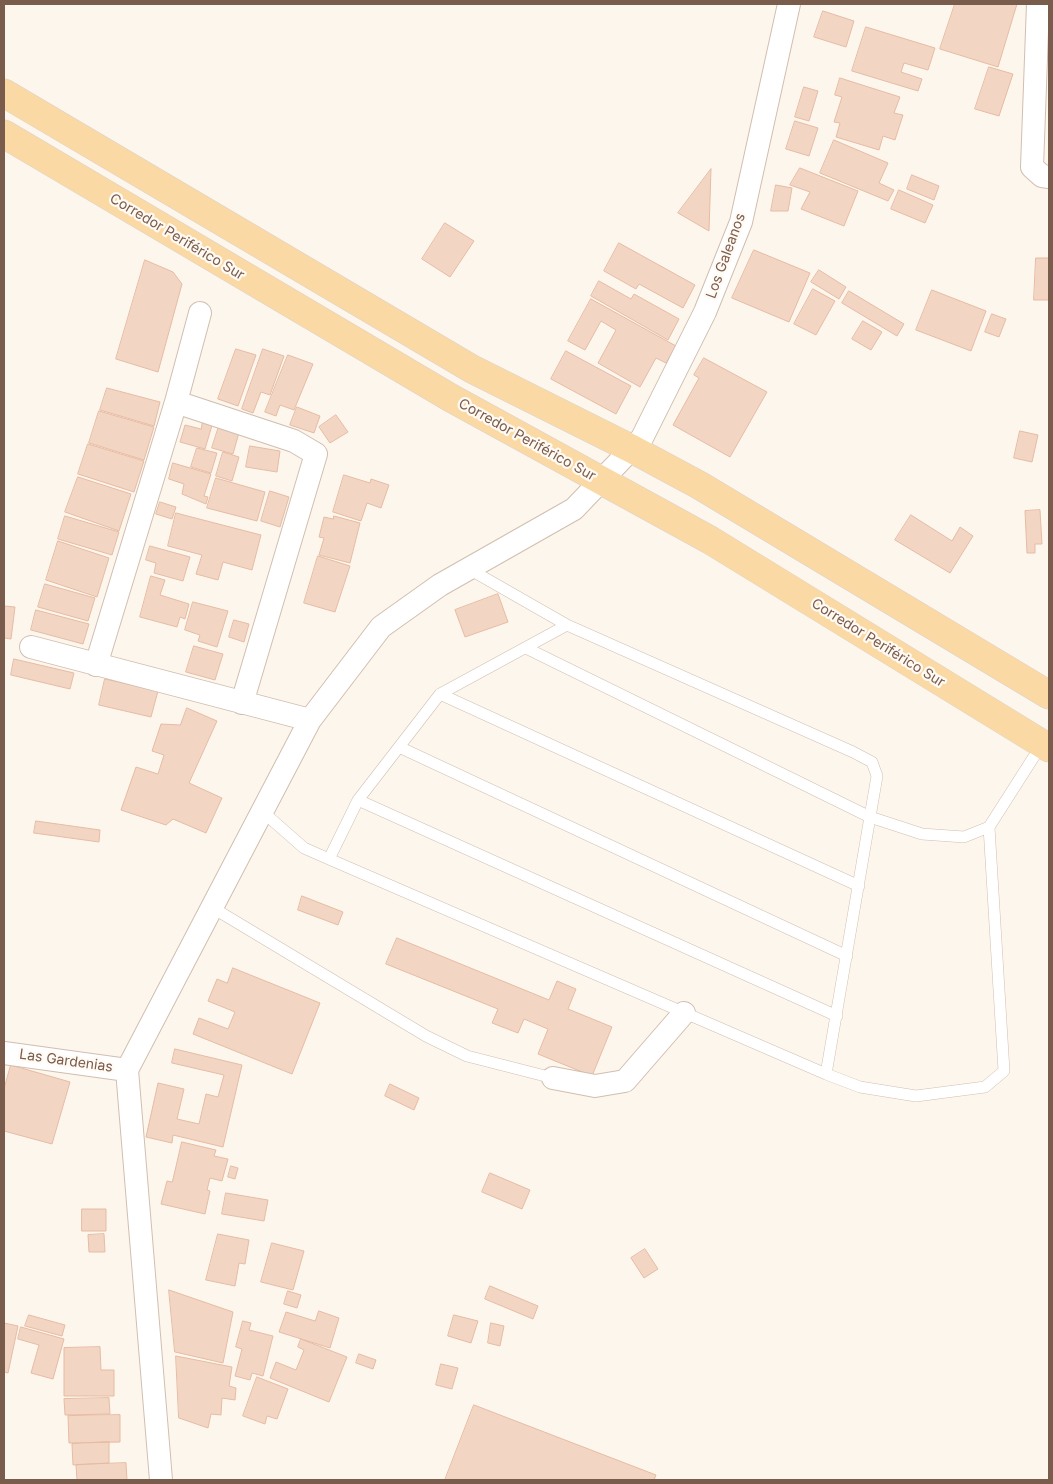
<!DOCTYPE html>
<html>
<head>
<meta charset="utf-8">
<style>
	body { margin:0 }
	#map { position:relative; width:1053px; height:1484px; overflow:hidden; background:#fdf6ec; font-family:Inter,sans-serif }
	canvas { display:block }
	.frame { position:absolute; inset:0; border:5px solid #7a5c4d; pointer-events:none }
</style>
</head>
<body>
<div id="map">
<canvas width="1053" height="1484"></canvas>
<div class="frame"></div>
</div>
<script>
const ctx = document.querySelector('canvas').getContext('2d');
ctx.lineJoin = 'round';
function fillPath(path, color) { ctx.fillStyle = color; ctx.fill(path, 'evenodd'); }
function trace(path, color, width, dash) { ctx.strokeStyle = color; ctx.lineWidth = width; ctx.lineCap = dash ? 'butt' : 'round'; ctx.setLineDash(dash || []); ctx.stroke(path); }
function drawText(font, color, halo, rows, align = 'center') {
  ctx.font = font + ' Inter,sans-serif'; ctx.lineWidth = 4.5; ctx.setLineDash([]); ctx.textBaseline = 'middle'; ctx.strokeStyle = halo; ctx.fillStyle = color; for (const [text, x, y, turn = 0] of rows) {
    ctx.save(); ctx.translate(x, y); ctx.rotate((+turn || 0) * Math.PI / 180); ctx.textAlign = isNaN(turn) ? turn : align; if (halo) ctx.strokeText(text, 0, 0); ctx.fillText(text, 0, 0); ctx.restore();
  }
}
const building = new Path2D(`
	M 955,4 L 1017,4 L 998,67 L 940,49 Z
	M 823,11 L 854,21 L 846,47 L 814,37 Z
	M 866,27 L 935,48 L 928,70 L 904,63 L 901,72 L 922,79 L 918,91 L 852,71 Z
	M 989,67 L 1013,74 L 999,116 L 975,109 Z
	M 840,78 L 900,97 L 894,113 L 903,115 L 895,140 L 883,136 L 879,150 L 836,137 L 840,123 L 834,122 L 842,97 L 835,95 Z
	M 804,87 L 818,91 L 809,121 L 795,117 Z
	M 795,121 L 818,128 L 809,156 L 786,149 Z
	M 834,140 L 888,163 L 879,183 L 894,190 L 888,201 L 820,173 Z
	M 800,168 L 858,191 L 844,226 L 801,209 L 810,192 L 790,185 Z
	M 711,169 L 709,231 L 678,213 Z
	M 912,175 L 939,186 L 934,200 L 907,189 Z
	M 776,185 L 792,188 L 788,211 L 771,211 Z
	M 899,190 L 933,205 L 925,223 L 891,209 Z
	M 445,223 L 474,241 L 450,277 L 422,259 Z
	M 619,243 L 695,285 L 683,308 L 639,284 L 636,289 L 604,271 Z
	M 754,250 L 810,273 L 789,322 L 732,298 Z
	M 1036,258 L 1049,258 L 1049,300 L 1034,300 Z
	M 145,260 L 173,272 L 182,284 L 158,372 L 116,359 Z
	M 819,270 L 846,287 L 839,299 L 811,282 Z
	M 599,281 L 631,299 L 634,294 L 679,319 L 668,340 L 591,296 Z
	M 813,289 L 835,301 L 816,335 L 794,324 Z
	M 932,290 L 986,311 L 971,351 L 916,330 Z
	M 849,291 L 904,324 L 897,336 L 842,303 Z
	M 591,299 L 676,346 L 666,363 L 656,358 L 640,387 L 598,363 L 616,330 L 601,321 L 585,350 L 568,341 Z
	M 992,314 L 1006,319 L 999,337 L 985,332 Z
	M 863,321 L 882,332 L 871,350 L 852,339 Z
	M 236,349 L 256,355 L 238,406 L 218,399 Z
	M 263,349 L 284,356 L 270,395 L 261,392 L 253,413 L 242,409 Z
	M 566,351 L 631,386 L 616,414 L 551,379 Z
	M 288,355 L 313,364 L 294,410 L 280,405 L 276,416 L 265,412 Z
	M 704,358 L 767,392 L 730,457 L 673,425 L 699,378 L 694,375 Z
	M 107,388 L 160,402 L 154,426 L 100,410 Z
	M 297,407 L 320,416 L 314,433 L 290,425 Z
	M 99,411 L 154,427 L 144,460 L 89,443 Z
	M 336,415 L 348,432 L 330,443 L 319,427 Z
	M 203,419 L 213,422 L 205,449 L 180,442 L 185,425 L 201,429 Z
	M 220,423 L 240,429 L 233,454 L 212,448 Z
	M 1020,431 L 1038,435 L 1032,462 L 1014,458 Z
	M 88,444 L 144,461 L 134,492 L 78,474 Z
	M 250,446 L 280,451 L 277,472 L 246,467 Z
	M 197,448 L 217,453 L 211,473 L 191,467 Z
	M 223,452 L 239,457 L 232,481 L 216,476 Z
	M 173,463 L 211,474 L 204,496 L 208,497 L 206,504 L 182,494 L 184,484 L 169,479 Z
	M 344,475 L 370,483 L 371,479 L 389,485 L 381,508 L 367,503 L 361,521 L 333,512 Z
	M 78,477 L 131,494 L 119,531 L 65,512 Z
	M 216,478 L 265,492 L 257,521 L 207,508 Z
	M 270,491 L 289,497 L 280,527 L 261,521 Z
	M 160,502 L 176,507 L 172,519 L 156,514 Z
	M 1040,510 L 1042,544 L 1035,544 L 1035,553 L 1027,553 L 1025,511 Z
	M 176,513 L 261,535 L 252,570 L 223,562 L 218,580 L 196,574 L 202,555 L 168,546 Z
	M 911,515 L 952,541 L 960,527 L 973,536 L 950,573 L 895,540 Z
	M 65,516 L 119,532 L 112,555 L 58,539 Z
	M 334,516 L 360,523 L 350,563 L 319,555 L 324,538 L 319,537 L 324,517 L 333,519 Z
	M 58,541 L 109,558 L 97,597 L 46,580 Z
	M 150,546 L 190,557 L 183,581 L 154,573 L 156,563 L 146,560 Z
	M 318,556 L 350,566 L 335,612 L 304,603 Z
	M 151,576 L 165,580 L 160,595 L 189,604 L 185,619 L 180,617 L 177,627 L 140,617 Z
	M 45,584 L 95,598 L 88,621 L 38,607 Z
	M 498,594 L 508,622 L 465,637 L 455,610 Z
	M 193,602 L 228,611 L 217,647 L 198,641 L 200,635 L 185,630 Z
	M 4,606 L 15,607 L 11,639 L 4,638 Z
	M 36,610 L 89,624 L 83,644 L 31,630 Z
	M 234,620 L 249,624 L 244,642 L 229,637 Z
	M 194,646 L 223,654 L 215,680 L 186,672 Z
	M 14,659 L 74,673 L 70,689 L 11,675 Z
	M 105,679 L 158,691 L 151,717 L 99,705 Z
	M 187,708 L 217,721 L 189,783 L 222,798 L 206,833 L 173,819 L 166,825 L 121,810 L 136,767 L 158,774 L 164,755 L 152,751 L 161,724 L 180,725 Z
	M 36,821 L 100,830 L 99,842 L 34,833 Z
	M 302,896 L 343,912 L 338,925 L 298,910 Z
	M 397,938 L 549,1000 L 557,981 L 576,989 L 568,1009 L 612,1027 L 592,1076 L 538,1054 L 548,1029 L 524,1019 L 518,1033 L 492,1023 L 498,1009 L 386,964 Z
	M 233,968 L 320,1003 L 292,1074 L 193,1034 L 199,1018 L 228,1029 L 235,1012 L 208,1001 L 217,979 L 227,983 Z
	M 175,1049 L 242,1065 L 223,1147 L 173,1135 L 172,1143 L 146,1137 L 158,1083 L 184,1089 L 177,1119 L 199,1124 L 206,1094 L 218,1097 L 224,1075 L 172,1063 Z
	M 11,1065 L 70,1082 L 52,1144 L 4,1131 L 4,1089 Z
	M 390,1084 L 419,1098 L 414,1110 L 385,1096 Z
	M 182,1142 L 216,1150 L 214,1156 L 228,1159 L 222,1181 L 210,1178 L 207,1190 L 210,1191 L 205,1214 L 161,1204 L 167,1181 L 172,1182 Z
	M 231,1166 L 238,1168 L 235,1179 L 228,1177 Z
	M 490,1173 L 530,1190 L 522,1209 L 482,1192 Z
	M 226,1193 L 268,1200 L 264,1221 L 222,1214 Z
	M 82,1209 L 106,1209 L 106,1231 L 82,1231 Z
	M 104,1234 L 105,1252 L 89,1252 L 88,1235 Z
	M 218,1234 L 249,1240 L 245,1264 L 239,1263 L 235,1286 L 206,1280 Z
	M 272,1243 L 304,1251 L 293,1290 L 261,1282 Z
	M 645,1249 L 658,1269 L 644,1278 L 631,1258 Z
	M 490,1286 L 538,1306 L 533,1319 L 485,1299 Z
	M 169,1290 L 233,1312 L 223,1363 L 175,1352 Z
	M 288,1291 L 301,1295 L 297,1308 L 284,1304 Z
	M 319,1311 L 339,1318 L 330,1348 L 279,1332 L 286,1312 L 315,1321 Z
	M 29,1315 L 65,1325 L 62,1336 L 25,1326 Z
	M 454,1315 L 478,1321 L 471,1343 L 448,1336 Z
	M 243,1321 L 251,1323 L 249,1330 L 273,1336 L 263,1376 L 252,1373 L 250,1380 L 235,1376 L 242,1349 L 236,1347 Z
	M 4,1323 L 18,1326 L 8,1373 L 4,1372 Z
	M 491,1323 L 504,1326 L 500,1346 L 488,1343 Z
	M 21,1327 L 64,1339 L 53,1379 L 31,1373 L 39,1345 L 18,1339 Z
	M 301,1339 L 347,1357 L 329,1402 L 270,1378 L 276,1362 L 296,1370 L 304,1350 L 298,1347 Z
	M 100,1347 L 101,1370 L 114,1370 L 114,1396 L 64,1396 L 64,1348 Z
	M 359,1354 L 376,1360 L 373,1369 L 356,1363 Z
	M 176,1356 L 232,1367 L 229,1386 L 236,1388 L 235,1400 L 222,1398 L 221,1415 L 211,1414 L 208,1428 L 179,1418 Z
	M 441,1364 L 458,1368 L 452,1389 L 436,1385 Z
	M 257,1377 L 288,1389 L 277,1419 L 267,1416 L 265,1424 L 243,1416 Z
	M 109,1398 L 110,1414 L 65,1415 L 64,1399 Z
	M 474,1405 L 656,1475 L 654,1480 L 445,1480 Z
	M 120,1415 L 120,1442 L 69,1443 L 68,1416 Z
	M 109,1442 L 109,1463 L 73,1465 L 72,1444 Z
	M 126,1463 L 127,1480 L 77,1480 L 76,1465 Z`);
fillPath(building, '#f3d5c3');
trace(building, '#e6bba3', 1);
const lane = new Path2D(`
	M 469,569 L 567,625
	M 526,648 L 870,817 L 922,834 L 964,837 L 989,827 L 1042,744
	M 440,694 L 859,886
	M 399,747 L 847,956
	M 358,800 L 837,1016
	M 263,812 L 304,848 L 329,859 L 826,1074 L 877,776 L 872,762 L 853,752 L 567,625 L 440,694 L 358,800 L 329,859
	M 213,908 L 426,1036 L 467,1056 L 553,1078
	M 826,1074 L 860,1087 L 916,1096 L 985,1087 L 1004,1071 L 989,827`);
const street = new Path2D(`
	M 1038,4 L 1032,167 L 1042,176 L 1049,177
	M 176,402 L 200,313
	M 31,647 L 310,720
	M 96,665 L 176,402 L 294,441 L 316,454 L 242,703
	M 4,1053 L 127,1070
	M 553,1078 L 595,1086 L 625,1081 L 684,1013
	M 161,1480 L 127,1070 L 310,720 L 381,627 L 440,585 L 574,509 L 642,438 L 705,312 L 741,222 L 789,4`);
const primary = new Path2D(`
	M 4,93 L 472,369 L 632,449 L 699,485 L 1049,695
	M 4,134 L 451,398 L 710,540 L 1049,748`);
trace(lane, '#d1beb0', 12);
trace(street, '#d1beb0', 24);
trace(primary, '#dad1cd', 29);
trace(lane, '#fff', 11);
trace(street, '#fff', 22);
trace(primary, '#fbd9a5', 28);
drawText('14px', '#7a5c4d', '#fffaf3', [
	["Corredor Periférico Sur",177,237,31],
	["Los Galeanos",726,256,-70],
	["Corredor Periférico Sur",527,440,29],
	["Corredor Periférico Sur",878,643,32],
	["Las Gardenias",66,1061,8]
]);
</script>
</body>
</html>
